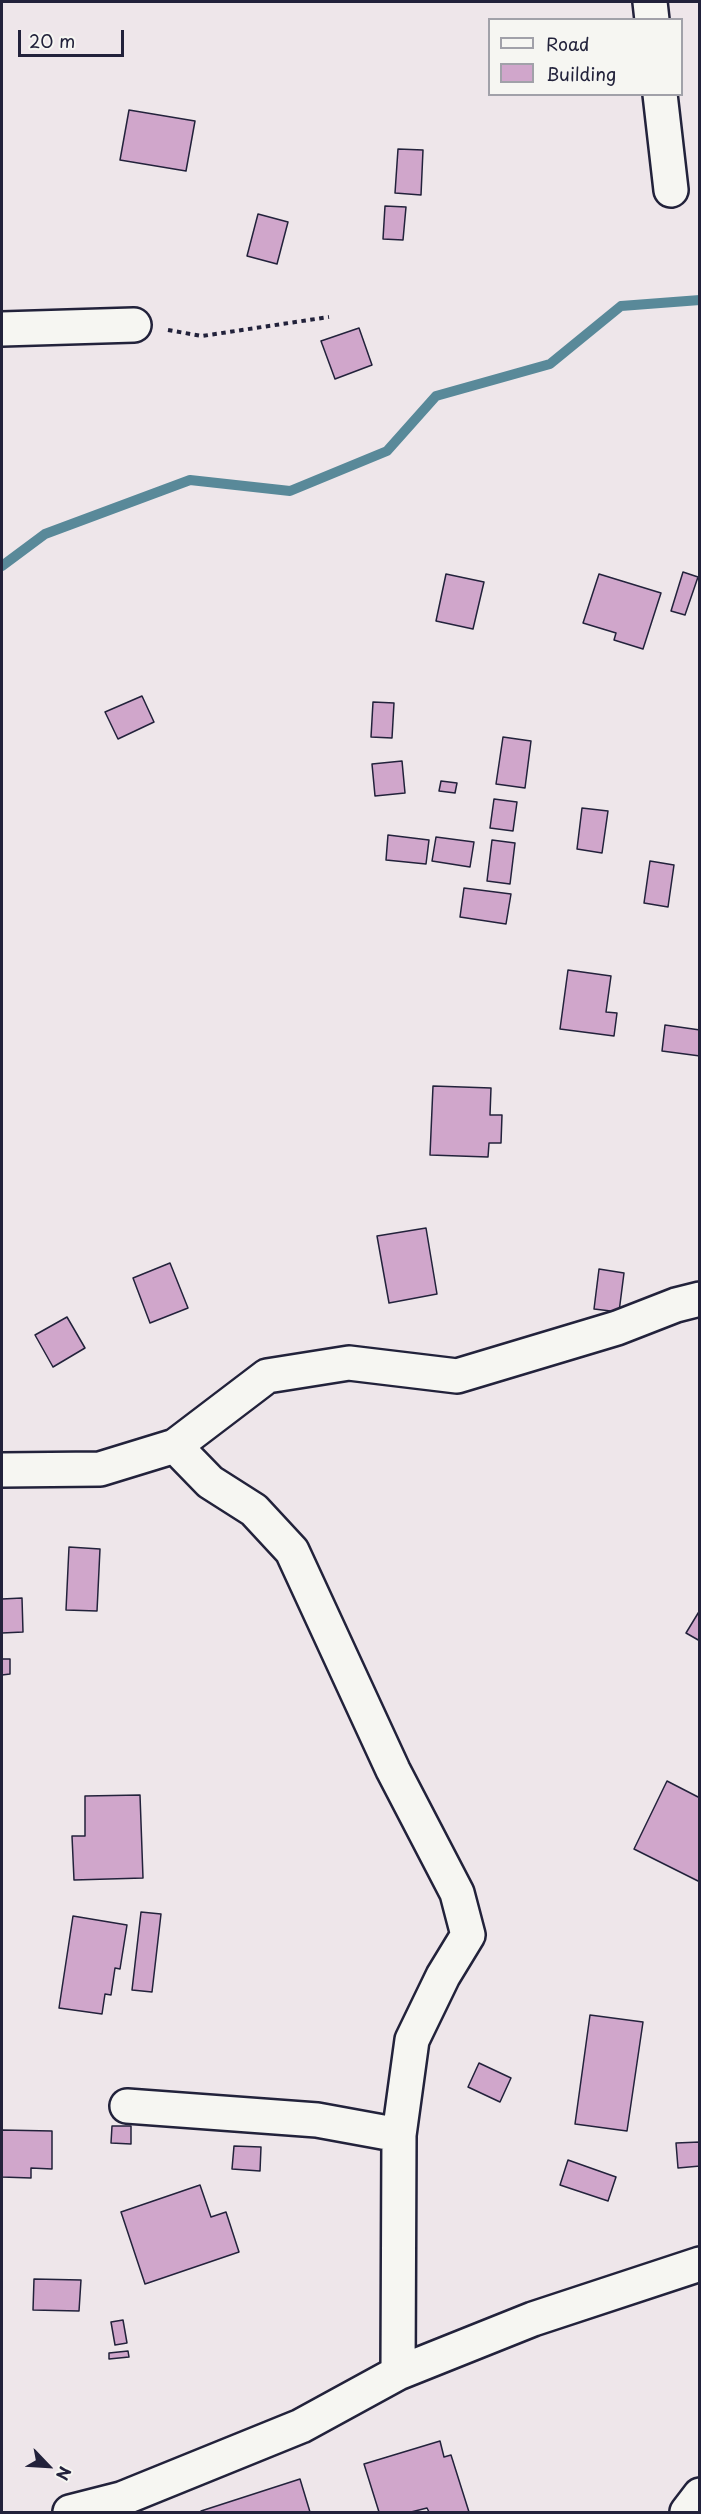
<!DOCTYPE html>
<html>
<head>
<meta charset="utf-8">
<style>
	body { margin:0 }
	#map { position:relative; width:701px; height:2514px; overflow:hidden; background:#eee6ea; font-family:"Playpen Sans",sans-serif }
	canvas { display:block }
	.frame { position:absolute; inset:0; border:3px solid #22223b; pointer-events:none }
	.legend { position:absolute; left:488px; top:18px; width:195px; height:78px; box-sizing:border-box; background:#f6f6f2; border:2px solid #a1a1a9; margin:0; padding:8px 10px; list-style:none; font-size:18px; color:#22223b }
	.legend li { display:flex; align-items:center; gap:12px; height:30px }
	.legend b { width:30px; border:2px solid #a1a1a9 }
	.north { position:absolute; left:18px; top:2436px; width:60px; height:60px; -webkit-text-stroke:4px #f6f6f2; paint-order:stroke; rotate:115deg; font-size:16px; font-weight:700; line-height:24px; text-align:center; color:#22223b }
	.north::after { content:''; display:block; margin:auto; width:21px; height:27px; background:#22223b; clip-path:polygon(50% 0,100% 100%,50% 72%,0 100%) }
	.scale { position:absolute; left:18px; top:30px; width:106px; height:27px; box-sizing:border-box; border:3px solid #22223b; border-top:0; padding-left:8px; font-size:18px; line-height:21px; white-space:nowrap; color:#22223b; -webkit-text-stroke:4px #f6f6f2; paint-order:stroke }
</style>
</head>
<body>
<div id="map">
<canvas width="701" height="2514"></canvas>
<div class="frame"></div>
<ul class="legend">
<li><b style="height:8px;background:#f6f6f2"></b>Road</li>
<li><b style="height:16px;background:#d0a6cb"></b>Building</li>
</ul>
<div class="north">N</div>
<div class="scale">20 m</div>
</div>
<script>
const ctx = document.querySelector('canvas').getContext('2d');
ctx.lineJoin = 'round';
function trace(path, color, width, dash) { ctx.strokeStyle = color; ctx.lineWidth = width; ctx.lineCap = dash ? 'butt' : 'round'; ctx.setLineDash(dash || []); ctx.stroke(path); }
function fillPath(path, color) { ctx.fillStyle = color; ctx.fill(path, 'evenodd'); }
trace(new Path2D(`
	M 2,566 L 45,534 L 190,480 L 290,491 L 387,451 L 436,396 L 550,364 L 621,306 L 700,300`), '#598999', 10);
const building = new Path2D(`
	M 129,110 L 195,121 L 186,171 L 120,160 Z
	M 398,149 L 423,150 L 421,195 L 395,193 Z
	M 385,206 L 406,207 L 403,240 L 383,239 Z
	M 258,214 L 288,222 L 277,264 L 247,256 Z
	M 359,328 L 372,365 L 335,379 L 321,341 Z
	M 683,572 L 698,577 L 685,615 L 671,611 Z
	M 446,574 L 484,582 L 473,629 L 436,621 Z
	M 599,574 L 661,593 L 643,649 L 614,640 L 616,633 L 583,623 Z
	M 142,696 L 154,722 L 118,739 L 105,712 Z
	M 373,702 L 394,703 L 392,738 L 371,737 Z
	M 503,737 L 531,741 L 525,788 L 496,784 Z
	M 402,761 L 405,793 L 375,796 L 372,764 Z
	M 441,781 L 457,783 L 455,793 L 439,791 Z
	M 494,799 L 517,802 L 513,831 L 490,828 Z
	M 582,808 L 608,811 L 602,853 L 577,849 Z
	M 388,835 L 429,840 L 426,864 L 386,860 Z
	M 436,837 L 474,842 L 470,867 L 432,861 Z
	M 492,840 L 515,843 L 510,884 L 487,881 Z
	M 650,861 L 674,865 L 668,907 L 644,903 Z
	M 464,888 L 511,894 L 506,924 L 460,917 Z
	M 568,970 L 611,976 L 606,1012 L 617,1013 L 614,1036 L 560,1029 Z
	M 665,1025 L 700,1030 L 700,1056 L 662,1051 Z
	M 433,1086 L 491,1088 L 490,1115 L 502,1115 L 501,1143 L 489,1143 L 488,1157 L 430,1155 Z
	M 426,1228 L 437,1294 L 389,1303 L 377,1236 Z
	M 170,1263 L 188,1308 L 150,1323 L 133,1278 Z
	M 599,1269 L 624,1273 L 619,1312 L 594,1309 Z
	M 67,1317 L 85,1348 L 53,1367 L 35,1335 Z
	M 69,1547 L 100,1549 L 97,1611 L 66,1610 Z
	M 22,1598 L 23,1632 L 2,1633 L 2,1599 Z
	M 700,1610 L 700,1641 L 686,1633 Z
	M 2,1659 L 10,1659 L 10,1674 L 2,1675 Z
	M 667,1781 L 700,1798 L 700,1882 L 634,1849 Z
	M 140,1795 L 143,1878 L 74,1880 L 72,1836 L 85,1836 L 85,1796 Z
	M 141,1912 L 161,1914 L 152,1992 L 132,1990 Z
	M 73,1916 L 127,1925 L 120,1969 L 115,1968 L 111,1995 L 105,1994 L 102,2014 L 59,2008 Z
	M 590,2015 L 643,2022 L 627,2131 L 575,2124 Z
	M 479,2063 L 511,2078 L 500,2102 L 468,2087 Z
	M 112,2126 L 131,2126 L 131,2144 L 111,2143 Z
	M 2,2130 L 52,2131 L 52,2169 L 31,2168 L 31,2178 L 2,2177 Z
	M 700,2142 L 700,2166 L 678,2168 L 676,2143 Z
	M 234,2146 L 261,2147 L 260,2171 L 232,2169 Z
	M 568,2160 L 616,2177 L 608,2201 L 560,2185 Z
	M 200,2185 L 211,2217 L 226,2212 L 239,2252 L 145,2284 L 121,2212 Z
	M 34,2279 L 81,2280 L 79,2311 L 33,2310 Z
	M 123,2320 L 127,2343 L 115,2345 L 111,2322 Z
	M 128,2351 L 129,2357 L 109,2359 L 109,2353 Z
	M 440,2441 L 444,2457 L 451,2455 L 469,2512 L 429,2512 L 427,2508 L 411,2512 L 379,2512 L 364,2464 Z
	M 300,2479 L 310,2512 L 202,2512 L 201,2511 Z`);
fillPath(building, '#d0a6cb');
trace(building, '#22223b', 1.5);
const minor = new Path2D(`
	M 650,2 L 652,20
	M 660,94 L 671,190
	M 2,329 L 134,325
	M 175,1446 L 210,1482 L 254,1510 L 292,1551 L 393,1770 L 457,1893 L 468,1935 L 443,1976 L 412,2040 L 399,2135 L 398,2373
	M 2,1470 L 100,1469 L 175,1446 L 267,1376 L 349,1363 L 457,1376 L 617,1328 L 676,1305 L 700,1299
	M 127,2106 L 317,2120 L 399,2135
	M 70,2512 L 121,2499 L 301,2426 L 398,2373 L 533,2319 L 700,2264
	M 687,2512 L 700,2495`);
trace(minor, '#22223b', 38);
trace(new Path2D(`
	M 168,330 L 202,336 L 329,317`), '#22223b', 4, [4.5, 4.5]);
trace(minor, '#f6f6f2', 33);
</script>
</body>
</html>
